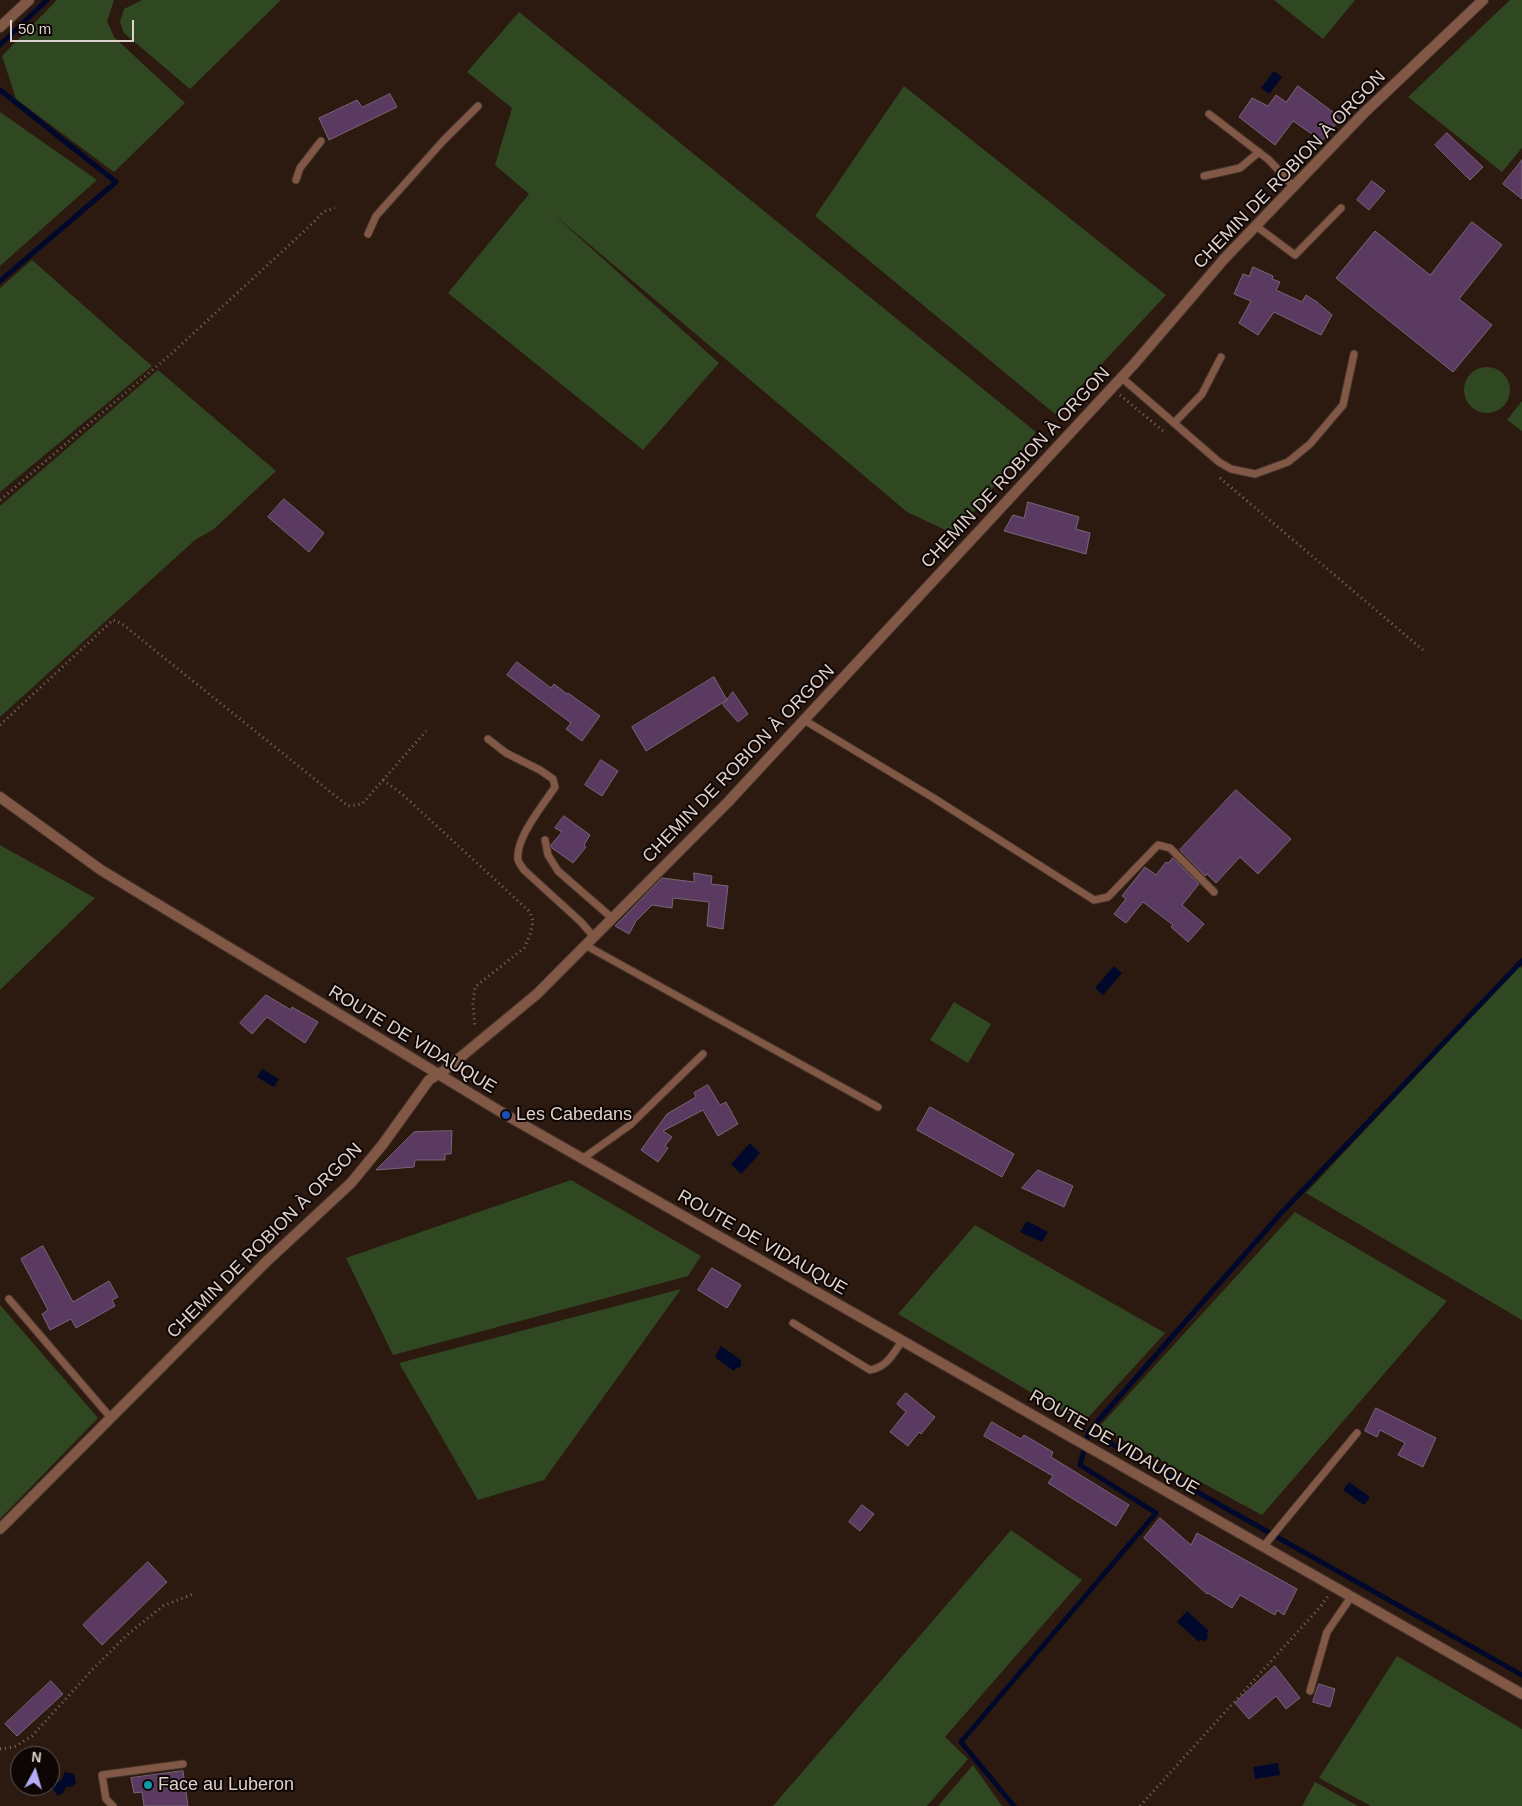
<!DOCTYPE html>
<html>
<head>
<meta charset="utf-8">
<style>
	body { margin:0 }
	#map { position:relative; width:1522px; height:1806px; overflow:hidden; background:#2c1910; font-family:Helvetica,sans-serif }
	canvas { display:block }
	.north { position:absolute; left:10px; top:1746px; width:50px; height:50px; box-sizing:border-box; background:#0e0604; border:1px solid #615754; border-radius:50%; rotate:6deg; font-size:14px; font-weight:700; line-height:20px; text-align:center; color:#ded1cb }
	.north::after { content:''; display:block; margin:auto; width:18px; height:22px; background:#b5acf8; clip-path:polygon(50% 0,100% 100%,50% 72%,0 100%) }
	.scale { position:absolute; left:10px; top:20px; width:124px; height:22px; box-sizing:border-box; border:2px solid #ded1cb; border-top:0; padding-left:6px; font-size:15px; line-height:18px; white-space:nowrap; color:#ded1cb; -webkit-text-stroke:4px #0e0604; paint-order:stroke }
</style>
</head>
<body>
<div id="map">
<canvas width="1522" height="1806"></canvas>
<div class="north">N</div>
<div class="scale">50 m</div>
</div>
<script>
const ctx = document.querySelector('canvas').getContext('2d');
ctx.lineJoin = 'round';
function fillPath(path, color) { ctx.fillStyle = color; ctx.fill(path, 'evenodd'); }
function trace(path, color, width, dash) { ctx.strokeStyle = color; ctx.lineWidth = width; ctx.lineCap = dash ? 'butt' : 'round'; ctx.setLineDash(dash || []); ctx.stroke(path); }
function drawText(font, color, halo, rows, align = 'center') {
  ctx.font = font + ' Helvetica,sans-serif'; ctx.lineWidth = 4; ctx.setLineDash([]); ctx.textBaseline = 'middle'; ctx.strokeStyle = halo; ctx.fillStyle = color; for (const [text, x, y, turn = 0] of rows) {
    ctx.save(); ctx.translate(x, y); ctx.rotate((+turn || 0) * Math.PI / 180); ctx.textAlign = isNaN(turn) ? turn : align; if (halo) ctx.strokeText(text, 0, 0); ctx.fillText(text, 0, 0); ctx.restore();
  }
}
fillPath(new Path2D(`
	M 57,0 L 114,0 L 107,21 L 114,37 L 185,103 L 114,172 L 16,99 L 2,56 Z
	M 142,0 L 281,0 L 190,89 L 124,33 L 120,22 L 124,9 Z
	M 1274,0 L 1355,0 L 1323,39 Z
	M 1510,0 L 1522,0 L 1522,148 L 1502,172 L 1408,97 Z
	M 519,12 L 1036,432 L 956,535 L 907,512 L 552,213 L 719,363 L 643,450 L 448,293 L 529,194 L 495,165 L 512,108 L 467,72 Z
	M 904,86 L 1166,295 L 1055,414 L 815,216 Z
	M 0,112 L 97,180 L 0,266 Z
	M 32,260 L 152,366 L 0,492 L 0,288 Z
	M1464 390a23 23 0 1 1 46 0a23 23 0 1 1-46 0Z
	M 158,370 L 276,471 L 214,529 L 195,540 L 0,717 L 0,506 Z
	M 1522,401 L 1522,431 L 1507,420 Z
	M 0,845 L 95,898 L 0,990 Z
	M 1519,966 L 1522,968 L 1522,1320 L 1306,1193 Z
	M 954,1002 L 991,1024 L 968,1063 L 930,1040 Z
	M 571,1180 L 701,1256 L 688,1276 L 393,1355 L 346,1258 Z
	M 1295,1212 L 1447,1301 L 1262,1515 L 1099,1427 Z
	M 975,1225 L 1165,1333 L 1083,1423 L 898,1314 Z
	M 681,1289 L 544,1480 L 478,1500 L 399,1363 Z
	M 0,1305 L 98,1418 L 0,1519 Z
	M 1011,1530 L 1082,1580 L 945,1737 L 968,1759 L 927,1806 L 773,1806 Z
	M 1397,1656 L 1522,1729 L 1522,1806 L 1371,1806 L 1319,1778 Z
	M 973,1765 L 1002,1806 L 938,1806 Z
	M 1315,1782 L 1358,1806 L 1302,1806 Z`), '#304821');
fillPath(new Path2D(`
	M 1274,71 L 1282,77 L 1269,94 L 1261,88 Z
	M 1114,966 L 1122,973 L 1103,995 L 1095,988 Z
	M 262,1069 L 279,1079 L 274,1087 L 257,1077 Z
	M 750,1143 L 760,1153 L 741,1174 L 731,1164 Z
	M 1027,1221 L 1048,1232 L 1042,1242 L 1020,1232 Z
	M 721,1346 L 741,1360 L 741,1367 L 736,1368 L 734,1371 L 715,1357 Z
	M 1349,1482 L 1370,1497 L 1364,1505 L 1343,1490 Z
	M 1187,1611 L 1209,1631 L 1207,1633 L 1208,1638 L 1205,1641 L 1200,1640 L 1199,1642 L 1177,1622 Z
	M 1278,1763 L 1280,1775 L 1255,1779 L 1253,1767 Z
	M 65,1772 L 74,1774 L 76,1783 L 73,1786 L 66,1787 L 63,1793 L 58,1796 L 50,1785 L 52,1783 L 61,1781 Z`), '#00082c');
trace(new Path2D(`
	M 0,45 L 47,0
	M 0,90 L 116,182 L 0,281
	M 1089,1431 L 1522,1675
	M 1014,1806 L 961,1742 L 1156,1513 L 1080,1465 L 1089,1431 L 1283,1211 L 1522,961`), '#00082c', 5);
const building = new Path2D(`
	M 1298,86 L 1341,118 L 1322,141 L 1293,121 L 1275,145 L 1239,117 L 1252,98 L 1268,106 L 1276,95 L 1286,102 Z
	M 390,94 L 397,107 L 329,140 L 319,118 L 357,100 L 362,107 Z
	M 1447,133 L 1483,167 L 1470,180 L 1435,145 Z
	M 1522,160 L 1522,199 L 1503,184 Z
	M 1372,181 L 1385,191 L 1369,210 L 1357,200 Z
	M 1472,222 L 1502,245 L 1459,299 L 1492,325 L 1453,372 L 1336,278 L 1375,231 L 1430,275 Z
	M 1253,267 L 1273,276 L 1272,279 L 1280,282 L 1276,290 L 1302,302 L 1306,295 L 1317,302 L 1332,315 L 1321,335 L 1274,312 L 1258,335 L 1239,323 L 1251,301 L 1234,294 L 1243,274 L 1249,276 Z
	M 284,499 L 324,533 L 309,552 L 268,517 Z
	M 1028,502 L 1079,517 L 1076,529 L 1090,533 L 1086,554 L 1004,531 L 1013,515 L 1024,518 Z
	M 517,662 L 551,688 L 554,684 L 567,694 L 568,693 L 600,716 L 582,741 L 566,729 L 571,723 L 507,675 Z
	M 714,677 L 727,700 L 646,751 L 632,727 Z
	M 733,692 L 748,714 L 738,722 L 723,705 Z
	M 601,760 L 618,771 L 602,796 L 585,785 Z
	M 1236,790 L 1291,839 L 1258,874 L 1240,857 L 1216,883 L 1207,874 L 1205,876 L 1180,850 Z
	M 564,816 L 590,835 L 584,845 L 586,847 L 573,863 L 552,848 L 551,845 L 562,832 L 555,828 Z
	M 1173,858 L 1199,884 L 1182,905 L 1204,924 L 1188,942 L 1171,927 L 1173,925 L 1143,902 L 1126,923 L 1114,914 L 1126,899 L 1122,896 L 1145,867 L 1156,875 L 1166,862 L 1168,863 Z
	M 694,873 L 712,876 L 711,884 L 728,886 L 723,929 L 707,926 L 709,902 L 673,898 L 672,908 L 652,905 L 636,921 L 629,934 L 615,926 L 662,878 L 694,882 Z
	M 266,995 L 291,1010 L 292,1007 L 318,1022 L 305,1043 L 267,1017 L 252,1034 L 240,1023 Z
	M 708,1085 L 720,1105 L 726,1102 L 738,1124 L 718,1136 L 703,1110 L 663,1131 L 672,1137 L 665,1146 L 668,1148 L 658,1162 L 641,1150 L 667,1114 L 696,1097 L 694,1093 Z
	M 930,1107 L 1014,1154 L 1002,1177 L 917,1130 Z
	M 452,1131 L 451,1154 L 445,1154 L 445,1160 L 415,1160 L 414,1167 L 376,1170 L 414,1132 Z
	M 1038,1170 L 1073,1186 L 1064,1207 L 1022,1188 Z
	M 43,1246 L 73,1302 L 109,1281 L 118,1297 L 112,1300 L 115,1306 L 76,1328 L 71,1319 L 50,1330 L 42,1314 L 48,1310 L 21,1259 Z
	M 712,1268 L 741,1285 L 727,1308 L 698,1290 Z
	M 906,1393 L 935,1417 L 921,1434 L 919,1432 L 908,1446 L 890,1432 L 906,1412 L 897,1404 Z
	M 1376,1408 L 1436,1438 L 1423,1467 L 1398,1455 L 1405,1443 L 1380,1430 L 1377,1437 L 1365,1431 Z
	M 992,1422 L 1021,1439 L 1024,1435 L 1053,1452 L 1051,1457 L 1129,1505 L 1116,1526 L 1048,1483 L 1053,1476 L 984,1436 Z
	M 862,1505 L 874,1514 L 860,1531 L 849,1522 Z
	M 1160,1518 L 1191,1545 L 1197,1533 L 1297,1589 L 1284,1615 L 1277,1610 L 1275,1615 L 1240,1595 L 1232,1608 L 1208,1593 L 1207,1594 L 1144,1538 Z
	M 148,1562 L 167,1582 L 102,1645 L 83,1625 Z
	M 1275,1666 L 1300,1698 L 1286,1709 L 1276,1696 L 1249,1719 L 1235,1703 Z
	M 51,1681 L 63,1694 L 17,1736 L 5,1724 Z
	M 1319,1684 L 1335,1689 L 1330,1707 L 1313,1702 Z
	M 183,1771 L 188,1806 L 144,1806 L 142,1792 L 134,1793 L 131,1778 Z`);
fillPath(building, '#5b3a61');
trace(building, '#766678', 1);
const service = new Path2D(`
	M 1209,114 L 1269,160 L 1294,187
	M 1204,176 L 1240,168 L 1259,152
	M 296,180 L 300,168 L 321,141
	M 1256,226 L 1295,255 L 1341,208
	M 368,234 L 376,216 L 443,141 L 478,106
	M 1122,378 L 1219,462 L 1231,469 L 1255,474 L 1288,462 L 1310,444 L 1343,405 L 1354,354
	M 1174,423 L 1202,394 L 1221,357
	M 804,720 L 932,797 L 1094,900 L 1108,897 L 1158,845 L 1170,848 L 1214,892
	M 488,739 L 506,753 L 540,770 L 553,779 L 555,787 C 544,804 515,838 518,860 C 519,863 522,867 524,870 L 581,922 L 594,937
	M 545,840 L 548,855 L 558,871 L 612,918
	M 585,945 L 878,1107
	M 582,1159 L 630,1125 L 703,1054
	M 9,1299 L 111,1418
	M 793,1323 L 870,1370 C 887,1367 893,1354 902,1341
	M 1263,1547 L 1357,1433
	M 1310,1691 L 1327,1632 L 1351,1597
	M 113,1806 L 106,1799 L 102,1775 L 183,1764`);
const minor = new Path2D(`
	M 0,27 L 29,0
	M 0,1529 L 267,1261 L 351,1183 L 383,1144 L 429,1080 L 445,1070 L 537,994 L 728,802 L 1135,363 L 1224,259 L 1364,113 L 1483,0`);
const tertiary = new Path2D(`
	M 0,797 L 101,870 L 506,1115 L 1522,1694`);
trace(service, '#45332a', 9);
trace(minor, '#45332a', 12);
trace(tertiary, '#45332a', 12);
trace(new Path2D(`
	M 1120,395 L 1163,431
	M 1220,478 L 1423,650
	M 0,500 L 170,355 L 313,223 L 323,212 L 335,208
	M 0,725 L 113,620 L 121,623 L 348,806 L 362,804 L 426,731
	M 383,780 L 402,794 L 530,912 L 533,921 L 530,935 L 524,948 L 475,987 L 473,1004 L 475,1028
	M 0,1749 L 14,1747 L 32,1736 L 92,1670 L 127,1635 L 163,1606 L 193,1594
	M 1140,1806 L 1321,1606 L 1328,1596`), '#7c6c64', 3, [1, 4]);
trace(service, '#805845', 7);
trace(minor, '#805845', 10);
trace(tertiary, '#805845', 10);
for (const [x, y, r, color] of [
	[506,1115,5,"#1a4fb4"],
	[148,1785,5,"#0f9aa8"]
]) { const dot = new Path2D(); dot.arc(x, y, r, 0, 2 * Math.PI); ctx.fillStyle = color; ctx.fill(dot); trace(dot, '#0e0604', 2); }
drawText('18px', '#ded1cb', '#0e0604', [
	["CHEMIN DE ROBION À ORGON",1290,170,-46],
	["CHEMIN DE ROBION À ORGON",1016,468,-47],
	["CHEMIN DE ROBION À ORGON",739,764,-46],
	["ROUTE DE VIDAUQUE",412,1040,31],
	["CHEMIN DE ROBION À ORGON",265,1241,-45],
	["ROUTE DE VIDAUQUE",762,1243,30],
	["ROUTE DE VIDAUQUE",1114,1443,30]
]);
drawText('18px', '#ded1cb', '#0e0604', [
	["Les Cabedans",516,1115],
	["Face au Luberon",158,1785]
], 'left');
</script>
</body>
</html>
